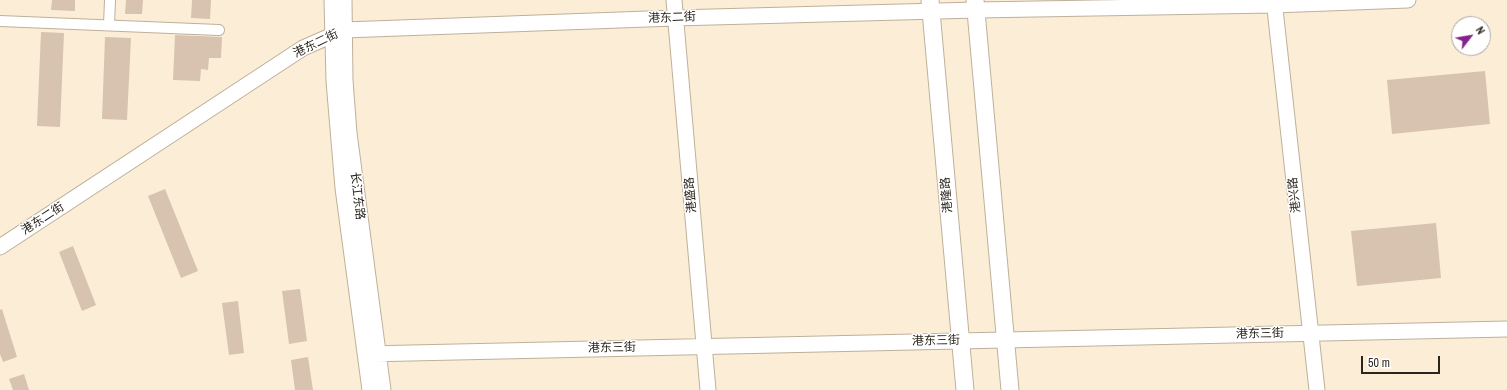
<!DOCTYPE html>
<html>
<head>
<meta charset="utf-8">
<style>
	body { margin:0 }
	#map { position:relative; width:1507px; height:390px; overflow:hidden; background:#fceed6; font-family:"Archivo Narrow",sans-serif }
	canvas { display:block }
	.north { position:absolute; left:1451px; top:16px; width:40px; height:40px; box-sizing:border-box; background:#fff; border:1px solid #aaa8a5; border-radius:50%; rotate:59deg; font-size:11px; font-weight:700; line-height:16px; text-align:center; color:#2b261d }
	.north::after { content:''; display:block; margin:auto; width:14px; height:18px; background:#83228c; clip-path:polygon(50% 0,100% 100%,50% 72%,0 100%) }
	.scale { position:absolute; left:1361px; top:356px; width:79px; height:18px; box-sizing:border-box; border:2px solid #2b261d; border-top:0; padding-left:5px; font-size:12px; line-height:14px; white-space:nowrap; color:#2b261d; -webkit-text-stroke:3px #fff; paint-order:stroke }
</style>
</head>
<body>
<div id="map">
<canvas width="1507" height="390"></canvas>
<div class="north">N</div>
<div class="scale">50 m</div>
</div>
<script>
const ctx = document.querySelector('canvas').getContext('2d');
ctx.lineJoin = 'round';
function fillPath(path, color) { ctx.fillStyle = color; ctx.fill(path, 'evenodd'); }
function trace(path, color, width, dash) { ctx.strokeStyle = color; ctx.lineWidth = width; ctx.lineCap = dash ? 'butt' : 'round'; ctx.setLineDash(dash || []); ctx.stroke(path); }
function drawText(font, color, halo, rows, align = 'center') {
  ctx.font = font + ' "Archivo Narrow","Noto Sans SC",sans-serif'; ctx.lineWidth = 3; ctx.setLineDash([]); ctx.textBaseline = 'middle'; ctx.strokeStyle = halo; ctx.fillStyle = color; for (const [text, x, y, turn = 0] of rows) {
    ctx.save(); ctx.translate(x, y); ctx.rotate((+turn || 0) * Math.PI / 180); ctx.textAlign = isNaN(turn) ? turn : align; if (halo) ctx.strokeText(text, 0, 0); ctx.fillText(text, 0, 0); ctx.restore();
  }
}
fillPath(new Path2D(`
	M 52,0 L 75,0 L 75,11 L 51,10 Z
	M 126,0 L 143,0 L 142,14 L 125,14 Z
	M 192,0 L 211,0 L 210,19 L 191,18 Z
	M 41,32 L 64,33 L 60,127 L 37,126 Z
	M 175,35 L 222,37 L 221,58 L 209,58 L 208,70 L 201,69 L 200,81 L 173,80 Z
	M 105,37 L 131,38 L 127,120 L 102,119 Z
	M 1485,71 L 1490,124 L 1392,134 L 1387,80 Z
	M 165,189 L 198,271 L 181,278 L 148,196 Z
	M 1436,223 L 1441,278 L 1357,286 L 1351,231 Z
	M 73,246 L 96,305 L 82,311 L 59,252 Z
	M 300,289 L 307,341 L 289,344 L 282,291 Z
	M 238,301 L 244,353 L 229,355 L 222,303 Z
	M 2,309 L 17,357 L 3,362 L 0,354 L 0,310 Z
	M 308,357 L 313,390 L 295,390 L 291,360 Z
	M 24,374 L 29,390 L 13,390 L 9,379 Z`), '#d7c3af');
const street = new Path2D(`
	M 0,21 L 219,30
	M 109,25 L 110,0`);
const secondary = new Path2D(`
	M 332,0 L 334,81 L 343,188 L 370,390
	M 344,0 L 345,80 L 349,133 L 383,390
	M 674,0 L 708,390
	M 1274,0 L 1317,390
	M 0,247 L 303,48 L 344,30 L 675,18 L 976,10 L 1274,5 L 1408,0
	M 365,354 L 1507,329`);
const primary = new Path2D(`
	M 930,0 L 965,390
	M 975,0 L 1010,390`);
trace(street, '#beb09a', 12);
trace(secondary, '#beb09a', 17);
trace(primary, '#beb09a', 19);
trace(street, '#fff', 10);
trace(secondary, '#fff', 15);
trace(primary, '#fff', 17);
drawText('12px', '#2b261d', '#fff', [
	["港东二街",672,18,-2],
	["港东二街",316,44,-26],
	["港盛路",691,195,-95],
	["港隆路",947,195,-95],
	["港兴路",1295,195,-96],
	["长江东路",357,196,83],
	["港东二街",43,219,-33],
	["港东三街",1260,334,-1],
	["港东三街",936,341,-1],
	["港东三街",612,348,-1]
]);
</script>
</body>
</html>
